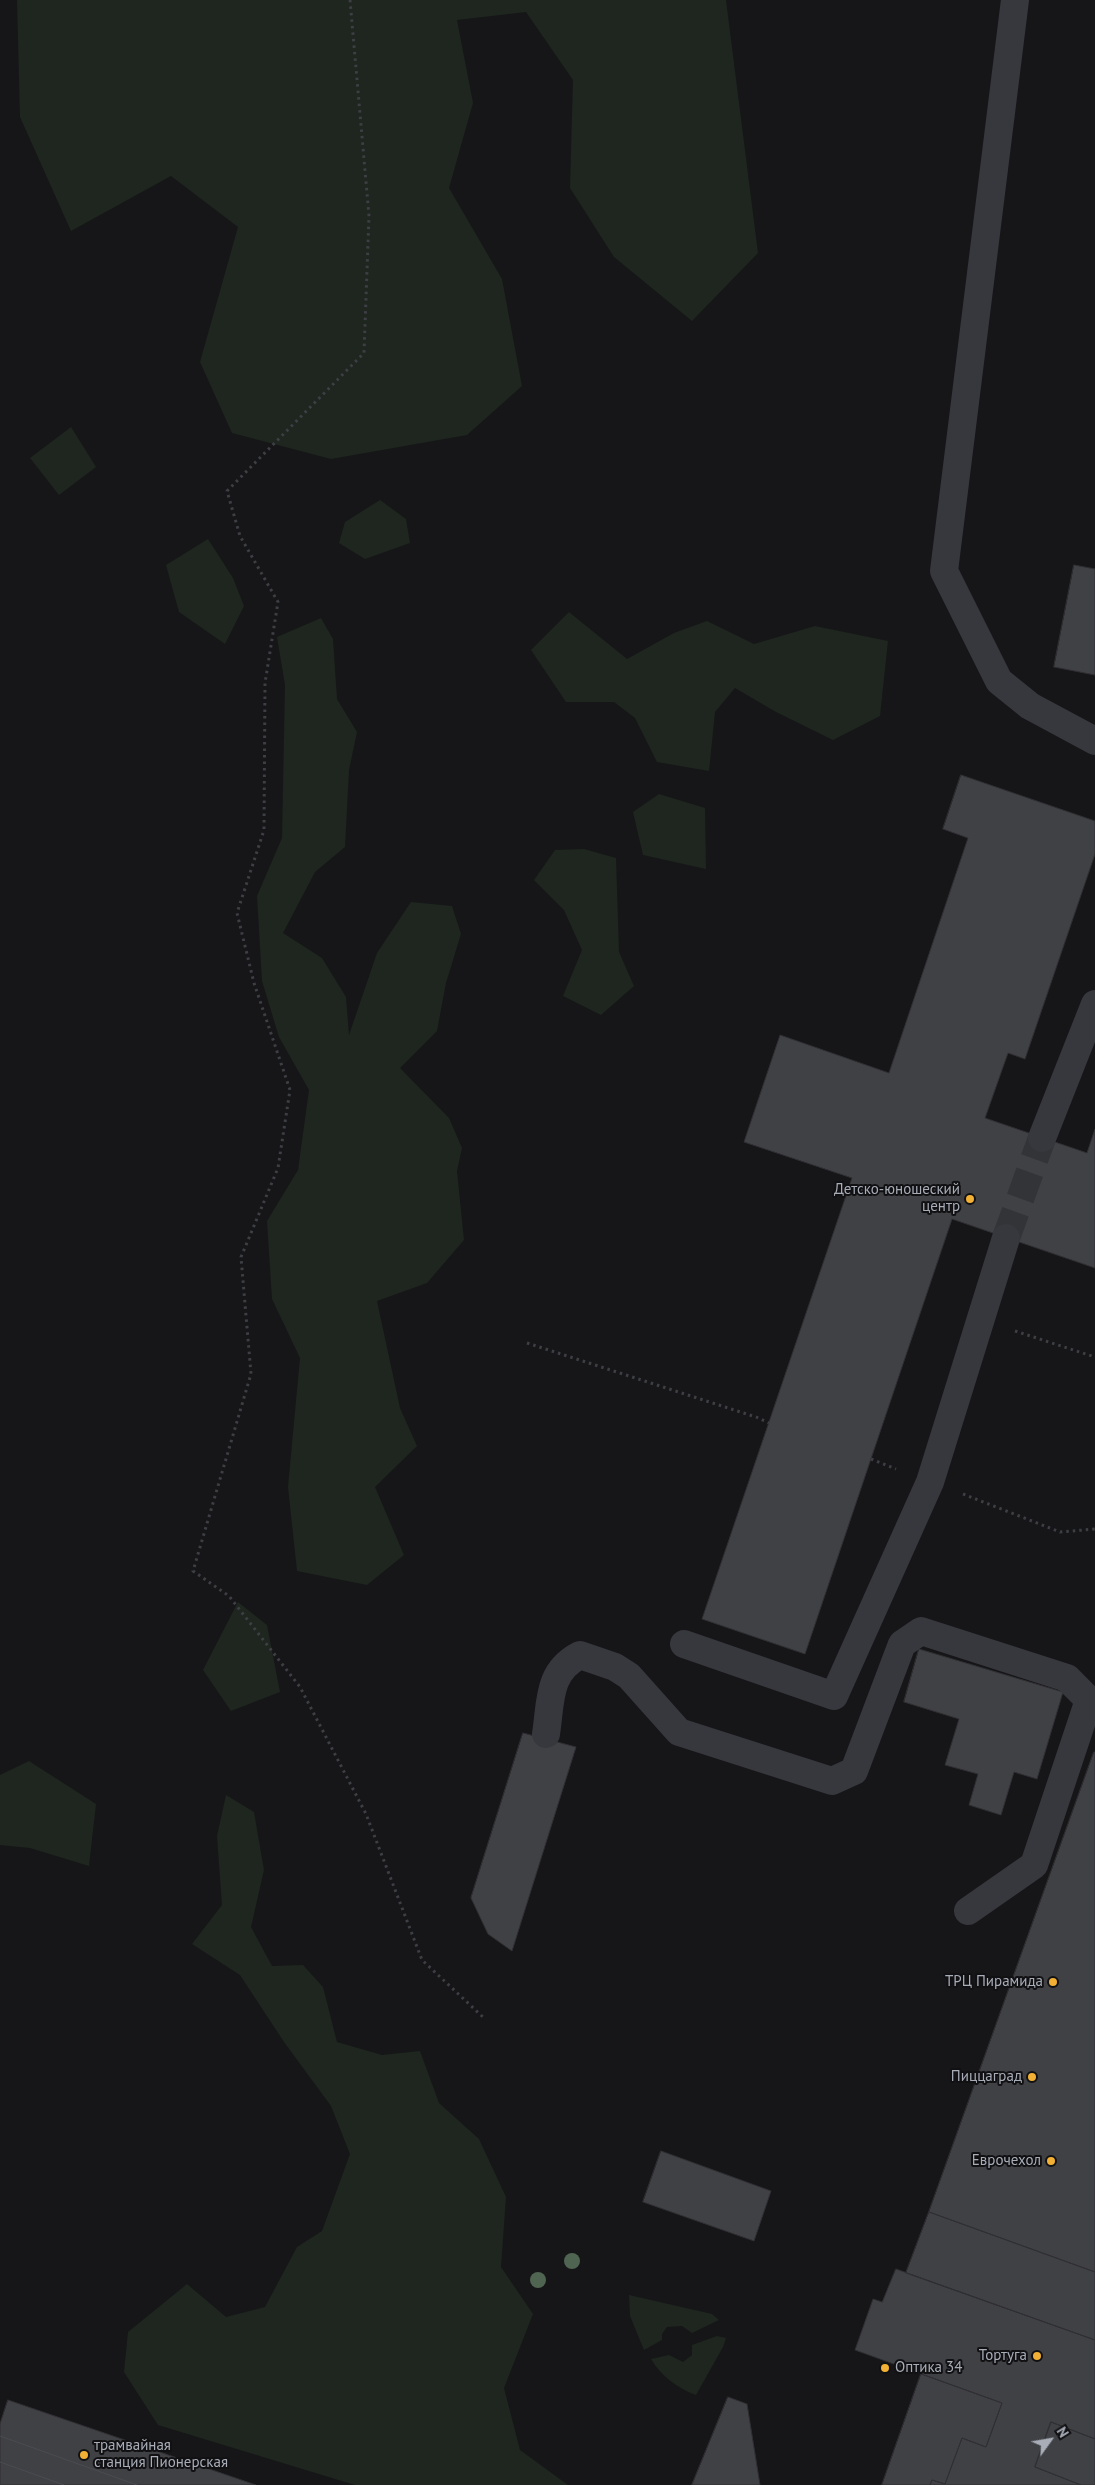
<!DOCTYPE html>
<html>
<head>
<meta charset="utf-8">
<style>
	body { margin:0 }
	#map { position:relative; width:1095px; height:2485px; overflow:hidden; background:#161618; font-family:"PT Sans",sans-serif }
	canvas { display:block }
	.north { position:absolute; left:1025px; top:2415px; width:50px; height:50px; -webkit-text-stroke:4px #111113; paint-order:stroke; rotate:58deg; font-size:14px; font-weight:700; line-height:20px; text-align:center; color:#a8adb8 }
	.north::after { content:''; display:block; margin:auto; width:18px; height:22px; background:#a8adb8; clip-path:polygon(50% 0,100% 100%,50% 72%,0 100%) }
</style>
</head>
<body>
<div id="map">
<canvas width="1095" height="2485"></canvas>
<div class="north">N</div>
</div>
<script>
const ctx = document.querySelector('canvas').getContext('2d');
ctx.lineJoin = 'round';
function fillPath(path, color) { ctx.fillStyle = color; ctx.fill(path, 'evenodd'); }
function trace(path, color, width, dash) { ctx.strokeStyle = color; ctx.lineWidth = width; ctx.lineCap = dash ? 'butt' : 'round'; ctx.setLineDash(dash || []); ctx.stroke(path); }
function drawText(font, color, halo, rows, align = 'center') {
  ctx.font = font + ' "PT Sans",sans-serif'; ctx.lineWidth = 4; ctx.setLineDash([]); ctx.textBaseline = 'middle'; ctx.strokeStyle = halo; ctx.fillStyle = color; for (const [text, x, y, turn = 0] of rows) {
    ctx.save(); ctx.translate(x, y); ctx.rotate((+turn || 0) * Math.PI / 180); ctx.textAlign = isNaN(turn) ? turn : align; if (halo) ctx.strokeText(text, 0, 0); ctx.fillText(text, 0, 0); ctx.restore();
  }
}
fillPath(new Path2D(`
	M 17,0 L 726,0 L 758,253 L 692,321 L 614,257 L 570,188 L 573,80 L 526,12 L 457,20 L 473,103 L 449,188 L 502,279 L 522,386 L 467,435 L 331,459 L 232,433 L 200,362 L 238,227 L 171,176 L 71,231 L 20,117 Z
	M 71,427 L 96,467 L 59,495 L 30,458 Z
	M 380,500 L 406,519 L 410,543 L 365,559 L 339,543 L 345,522 Z
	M 208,539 L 233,578 L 244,606 L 225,644 L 179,612 L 166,565 Z
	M 569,612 L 627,659 L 674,633 L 707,621 L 754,644 L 815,626 L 888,641 L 880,716 L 833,740 L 776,712 L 735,688 L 715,712 L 709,771 L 657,762 L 635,718 L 614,702 L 566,702 L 531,650 Z
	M 321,618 L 333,639 L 337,699 L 357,732 L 349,770 L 345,847 L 315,872 L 283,933 L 322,958 L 346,997 L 349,1035 L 377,953 L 411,902 L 452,906 L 461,934 L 446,983 L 437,1031 L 400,1068 L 449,1118 L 462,1148 L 457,1171 L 464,1240 L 427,1283 L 377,1301 L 400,1408 L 417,1446 L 375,1487 L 404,1555 L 367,1585 L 297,1571 L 288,1487 L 300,1358 L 272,1299 L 267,1221 L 298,1170 L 309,1090 L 279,1037 L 262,981 L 257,896 L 282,838 L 285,685 L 277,637 Z
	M 659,794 L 705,808 L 706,869 L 643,855 L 633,812 Z
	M 584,849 L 616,858 L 619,952 L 634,986 L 601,1015 L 563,996 L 582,950 L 564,910 L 534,880 L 555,850 Z
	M 238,1602 L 267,1625 L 280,1692 L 231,1711 L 203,1670 Z
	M 29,1761 L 96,1804 L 89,1866 L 30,1848 L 0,1845 L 0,1775 Z
	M 226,1795 L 254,1812 L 264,1870 L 251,1927 L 272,1966 L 303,1965 L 323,1987 L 337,2042 L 382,2055 L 420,2051 L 439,2103 L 479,2139 L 506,2197 L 501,2267 L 533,2314 L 504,2388 L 520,2450 L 568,2485 L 355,2485 L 158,2425 L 124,2372 L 128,2332 L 187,2284 L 226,2317 L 265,2307 L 297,2247 L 322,2231 L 350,2154 L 331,2106 L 284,2042 L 240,1975 L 192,1944 L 222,1905 L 217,1836 Z
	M 629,2295 L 712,2314 L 719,2320 L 692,2333 L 682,2326 L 667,2327 L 662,2334 L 662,2340 L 644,2350 L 630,2316 Z
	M 717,2336 L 726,2338 L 723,2347 L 696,2395 C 677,2388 661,2376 651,2359 L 669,2355 L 683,2362 L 692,2355 L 692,2345 Z`), '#1e261f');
const building = new Path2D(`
	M 1074,565 L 1095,569 L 1095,675 L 1054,667 Z
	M 961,775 L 1095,821 L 1095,854 L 1025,1059 L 1008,1053 L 985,1118 L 1087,1153 L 1095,1129 L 1095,1268 L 952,1219 L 805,1654 L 702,1619 L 852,1178 L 744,1142 L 780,1035 L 889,1073 L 968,838 L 943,829 Z
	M 919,1649 L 1063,1692 L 1037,1779 L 1014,1772 L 1001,1815 L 969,1805 L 978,1774 L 945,1765 L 959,1719 L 904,1702 Z
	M 523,1733 L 576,1747 L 512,1951 L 488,1934 L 471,1898 Z
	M 1094,1752 L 1095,1752 L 1095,2272 L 929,2212 Z
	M 661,2151 L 771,2191 L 754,2241 L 643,2202 Z
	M 929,2212 L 1095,2272 L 1095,2340 L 906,2273 Z
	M 896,2269 L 1095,2340 L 1095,2439 L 1051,2422 L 1035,2467 L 1081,2485 L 930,2485 L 932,2480 L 945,2484 L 962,2438 L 986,2447 L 1002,2403 L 855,2350 L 873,2299 L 882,2302 Z
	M 921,2374 L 1002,2403 L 986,2447 L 962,2438 L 945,2484 L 932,2480 L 930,2485 L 882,2485 Z
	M 728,2397 L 747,2404 L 760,2485 L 692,2485 Z
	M 8,2400 L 256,2485 L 0,2485 L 0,2424 Z
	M 1051,2422 L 1095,2439 L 1095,2485 L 1081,2485 L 1035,2467 Z`);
fillPath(building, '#404145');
trace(building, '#303034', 1);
trace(new Path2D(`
	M 1006,1238 L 1042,1138`), '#333438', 28, [28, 14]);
trace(new Path2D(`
	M 350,0 L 369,216 L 364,353 L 227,491 L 240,536 L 278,602 L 265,683 L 264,830 L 237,913 L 254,983 L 290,1090 L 278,1168 L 241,1257 L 251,1374 L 193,1571 L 229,1596 L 300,1687 L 366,1814 L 422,1960 L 484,2018
	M 1015,1331 L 1095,1357
	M 527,1343 L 756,1417 L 769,1423
	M 871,1459 L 896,1469
	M 963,1494 L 1060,1532 L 1095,1529`), '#3d3f44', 3, [2.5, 4]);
trace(new Path2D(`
	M 1015,0 L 944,571 L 999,681 L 1030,706 L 1095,741
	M 1042,1138 L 1095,1004
	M 684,1644 L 834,1696 L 930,1482 L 1006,1238
	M 546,1734 C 551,1702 547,1672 580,1655 L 615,1667 L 629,1676 L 679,1732 L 832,1781 L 854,1771 L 902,1644 L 921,1631 L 1067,1678 L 1089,1700
	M 968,1911 L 1034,1865 L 1089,1700 L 1095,1701`), '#37383d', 28);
trace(new Path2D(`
	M 0,2436 L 137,2485
	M 0,2462 L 64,2485`), '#4a4c52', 1);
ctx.fillStyle = '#506452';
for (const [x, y] of [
	[572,2261],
	[538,2280]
]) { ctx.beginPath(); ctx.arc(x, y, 8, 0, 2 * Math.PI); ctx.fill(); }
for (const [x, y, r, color] of [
	[970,1199,5,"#f2b134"],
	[1053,1982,5,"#f2b134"],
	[1032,2077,5,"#f2b134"],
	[1051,2161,5,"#f2b134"],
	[1037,2356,5,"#f2b134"],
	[885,2368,5,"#f2b134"],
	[84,2455,5,"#f2b134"]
]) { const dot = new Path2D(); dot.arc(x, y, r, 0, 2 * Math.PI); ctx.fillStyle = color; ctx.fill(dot); trace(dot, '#111113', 2); }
drawText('15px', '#a8adb8', '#111113', [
	["Детско-юношеский",960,1190],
	["центр",960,1207],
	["ТРЦ Пирамида",1043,1982],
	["Пиццаград",1022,2077],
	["Еврочехол",1041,2161],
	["Тортуга",1027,2356],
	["Оптика 34",895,2368,"left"],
	["трамвайная",94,2446,"left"],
	["станция Пионерская",94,2463,"left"]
], 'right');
</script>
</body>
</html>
